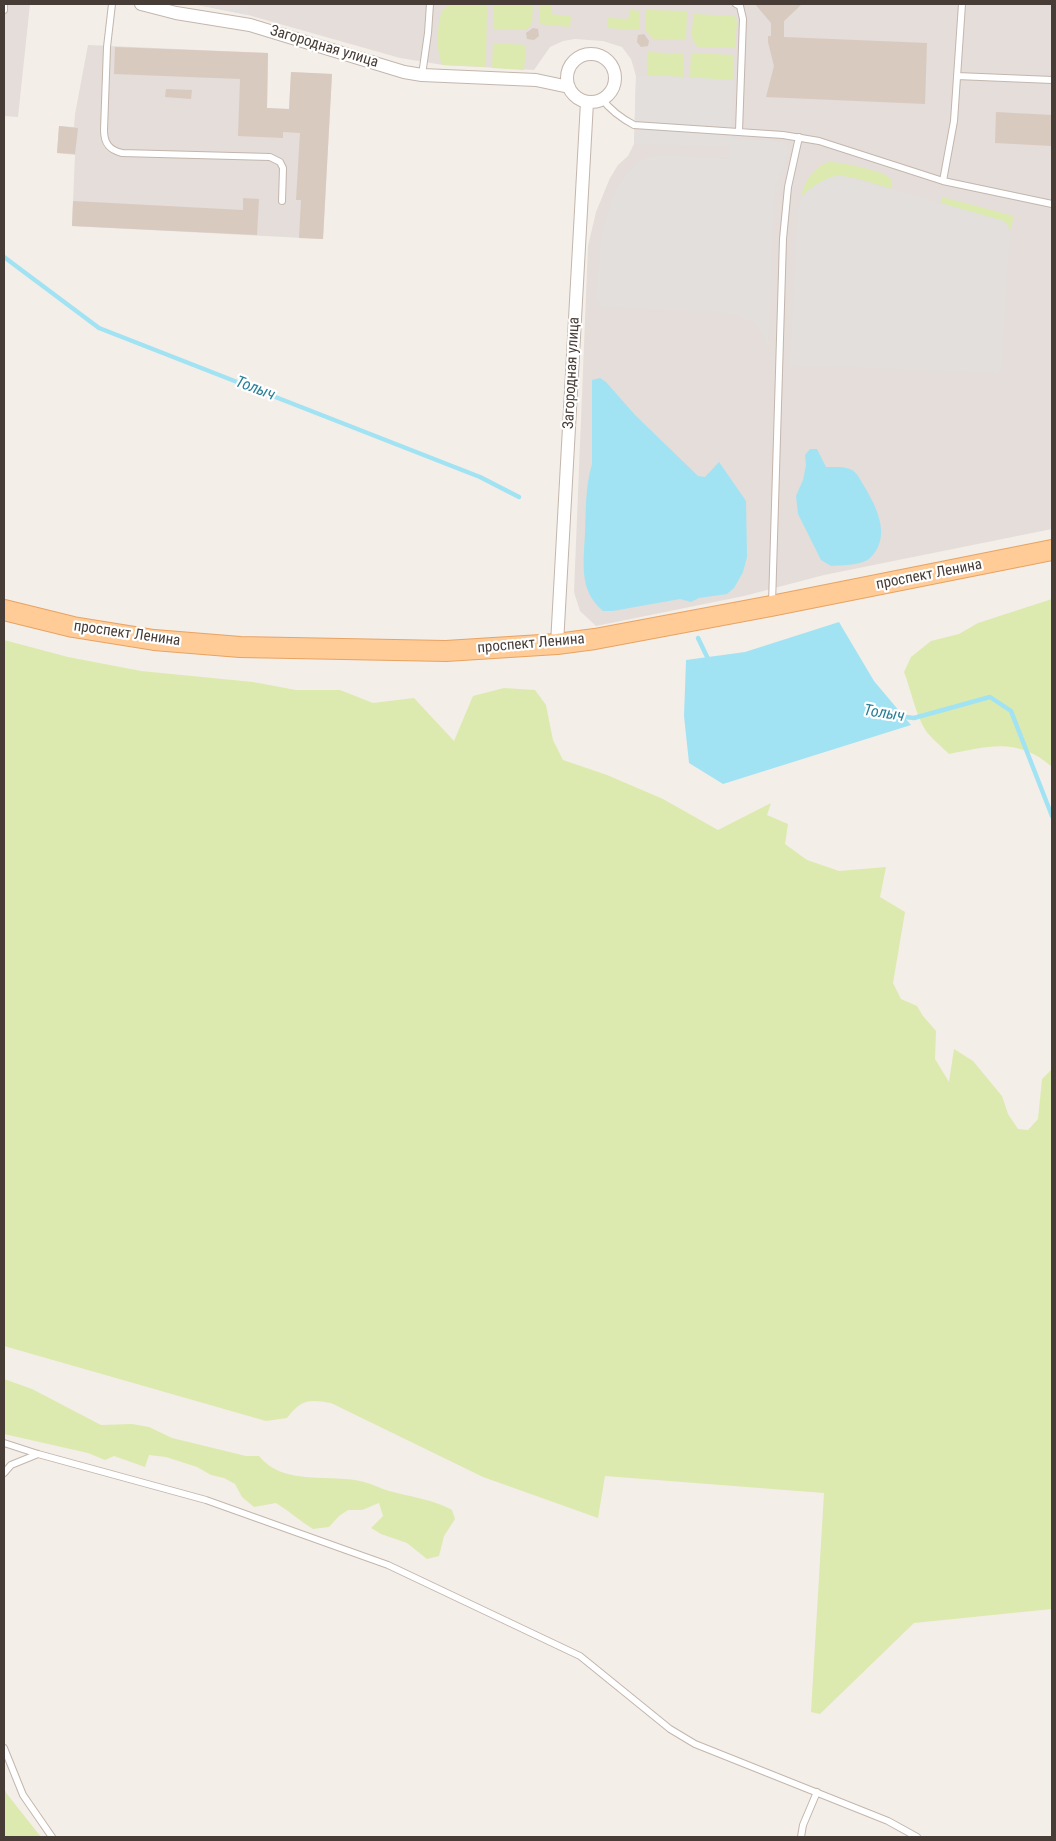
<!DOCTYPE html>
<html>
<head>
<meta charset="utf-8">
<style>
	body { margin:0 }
	#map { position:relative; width:1056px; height:1841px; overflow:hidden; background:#f4eee8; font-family:"Roboto Condensed",sans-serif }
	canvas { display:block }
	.frame { position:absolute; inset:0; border:5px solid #483d36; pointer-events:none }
</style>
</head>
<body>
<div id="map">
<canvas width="1056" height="1841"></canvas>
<div class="frame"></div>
</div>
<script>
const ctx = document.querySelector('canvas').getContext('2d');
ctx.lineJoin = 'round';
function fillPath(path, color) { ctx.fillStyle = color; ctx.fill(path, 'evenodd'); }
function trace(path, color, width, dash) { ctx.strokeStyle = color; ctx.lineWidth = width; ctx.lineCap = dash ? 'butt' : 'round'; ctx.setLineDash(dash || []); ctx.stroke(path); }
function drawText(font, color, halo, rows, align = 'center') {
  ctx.font = font + ' "Roboto Condensed",sans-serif'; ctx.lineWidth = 4.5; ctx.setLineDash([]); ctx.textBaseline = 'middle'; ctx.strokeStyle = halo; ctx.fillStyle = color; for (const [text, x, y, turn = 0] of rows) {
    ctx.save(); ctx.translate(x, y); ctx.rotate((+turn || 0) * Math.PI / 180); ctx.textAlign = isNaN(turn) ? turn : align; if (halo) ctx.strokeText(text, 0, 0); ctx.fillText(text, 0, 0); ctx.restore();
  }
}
fillPath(new Path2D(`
	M 4,4 L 30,4 L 18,117 L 4,116 Z
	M 193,4 L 1052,4 L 1052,529 L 824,575 L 744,596 L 596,626 L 580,611 L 574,592 L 588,246 L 596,212 L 610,178 L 618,165 L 628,156 L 634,144 L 636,76 L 631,59 L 622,47 L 603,41 L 575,39 L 563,41 L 550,47 L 534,70 L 443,65 L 400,58 L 248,15 Z
	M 88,45 L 268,53 L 267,108 L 289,109 L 291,72 L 332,74 L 323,239 L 72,226 L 75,155 L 57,153 L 59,126 L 74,127 L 75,114 Z`), '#e4ddd9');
fillPath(new Path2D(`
	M 452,4 L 487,4 L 486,67 L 443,65 C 436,56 437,26 441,14 C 442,9 447,6 452,4 Z
	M 494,4 L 533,5 L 532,25 L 525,30 L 493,29 Z
	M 540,5 L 551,5 L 551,14 L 570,16 L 571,18 L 570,27 L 539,24 Z
	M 630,10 L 640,11 L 639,30 L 608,28 L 607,19 L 609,18 L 628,19 Z
	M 646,10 L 687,11 L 686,40 L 653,39 L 645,30 Z
	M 694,14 L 734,16 L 737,21 L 735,47 L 699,47 C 688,41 693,25 694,14 Z
	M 493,43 L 526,45 L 524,70 L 492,68 Z
	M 648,52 L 684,54 L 683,77 L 647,75 Z
	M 691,53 L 734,55 L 733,80 L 690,78 Z
	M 828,162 C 838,161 884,171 890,178 C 893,182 892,185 892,189 C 853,178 834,165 801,197 C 804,182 813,168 828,162 Z
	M 942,197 L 1014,216 L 1010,231 L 1008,226 L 941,203 Z
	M 1052,599 L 1052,767 C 1018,737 989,746 949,754 C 941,746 932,739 926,731 C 916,716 911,690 904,672 L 911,657 L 931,641 L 959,634 L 978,623 Z
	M 4,640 L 68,657 L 141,671 L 253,682 L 296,690 L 340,690 L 373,703 L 414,698 L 454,741 L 473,696 L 504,688 L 535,690 L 546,705 L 553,740 L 563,760 L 607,775 L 663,799 L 718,830 L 771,803 L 767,815 L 788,824 L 785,844 L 807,860 L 839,871 L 886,867 L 880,897 L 905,912 L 893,983 L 901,999 L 917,1006 L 923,1016 L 936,1031 L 935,1059 L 949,1082 L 954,1049 L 973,1061 L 1002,1096 L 1008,1114 L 1018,1129 L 1028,1130 L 1038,1119 L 1042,1079 L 1052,1069 L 1052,1609 L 914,1623 L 820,1714 L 811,1712 L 824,1493 L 605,1476 L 598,1518 L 483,1477 L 331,1403 C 308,1399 301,1400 287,1418 L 266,1421 L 4,1346 Z
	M 4,1379 L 32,1389 L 101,1425 L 132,1424 L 149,1427 L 172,1438 L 246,1456 L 259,1456 C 284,1487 331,1473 364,1482 C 373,1484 381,1489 389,1491 C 411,1497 432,1499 452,1510 L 455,1519 L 444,1536 L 439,1556 L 427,1559 L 407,1543 L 381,1534 L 371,1528 L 383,1516 L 379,1503 L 362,1510 L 348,1510 L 339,1516 L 329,1527 L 313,1529 C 300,1521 289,1511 276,1503 L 254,1507 L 242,1497 L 235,1484 L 224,1478 L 211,1475 L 197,1467 L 166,1457 L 149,1455 L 145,1467 L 114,1456 L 105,1460 L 88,1453 L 4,1434 Z
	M 4,1788 L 7,1794 L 41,1837 L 4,1837 Z`), '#dceaaf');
fillPath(new Path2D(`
	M 193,4 L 248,4 L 248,15 Z
	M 647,75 L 733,80 L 731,138 L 781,142 L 786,144 L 788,148 L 789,152 L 775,189 L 774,197 L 768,348 L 762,331 L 753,322 L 734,314 L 723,312 L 603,307 L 599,305 L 596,300 L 601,237 L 612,200 L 619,184 L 626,174 L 637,163 L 646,158 L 660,155 L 730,159 L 730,146 L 634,144 L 636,76 Z
	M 835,176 L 844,176 L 941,203 L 1004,221 L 1008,226 L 1010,231 L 1001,369 L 998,373 L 790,365 L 798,208 L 801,197 L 808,190 L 826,179 Z`), '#e2dfdd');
fillPath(new Path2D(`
	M 600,378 L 606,382 L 635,415 L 698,476 L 705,477 L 719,462 L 746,501 L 747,557 L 743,572 L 734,588 L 727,594 L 699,598 L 691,602 L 680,599 L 613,611 L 603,611 C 595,604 589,596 586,585 C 582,569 584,551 585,534 C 586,511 585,487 592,464 L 592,380 Z
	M 810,449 L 817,449 L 826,467 C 834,467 845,466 852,470 C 857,473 861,481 864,486 C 876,506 892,536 871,557 C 863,566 842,565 831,566 L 821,560 L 798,514 L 796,496 L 803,480 L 806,465 L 805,455 Z
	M 839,622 L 874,681 L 911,725 L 723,784 L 689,763 L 684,716 L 686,660 L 745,652 Z`), '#a2e3f3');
trace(new Path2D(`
	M 4,257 L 99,328 L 480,477 L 519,497
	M 698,638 L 710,663
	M 897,716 L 914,718 L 990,697 L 1011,711 L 1052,816`), '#a2e3f3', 4.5);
fillPath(new Path2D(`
	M 755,4 L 802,4 L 784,21 L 784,37 L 927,43 L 925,104 L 766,97 L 774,66 L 768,42 L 768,36 L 771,36 L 771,23 Z
	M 533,28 L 538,29 L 539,36 L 534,40 L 527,39 L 526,33 Z
	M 644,34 L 649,41 L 648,46 L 641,47 L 637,42 L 638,35 Z
	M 115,47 L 268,53 L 267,108 L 289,109 L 291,72 L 332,74 L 323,239 L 299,238 L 301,200 L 296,200 L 300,133 L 283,132 L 283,138 L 238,136 L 240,79 L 114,74 Z
	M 166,89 L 192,90 L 191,99 L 165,97 Z
	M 996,112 L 1052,115 L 1052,146 L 995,143 Z
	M 59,126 L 78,128 L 75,154 L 57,153 Z
	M 243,198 L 259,199 L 257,235 L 72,226 L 73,201 L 243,210 Z`), '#d9cac0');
const service = new Path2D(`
	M 112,4 L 107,47 L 104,130 C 104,143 109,150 122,153 L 270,157 L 280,162 L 283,168 L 282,201
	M 736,4 L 740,6 L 743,19 L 739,131
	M 4,10 L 4,4
	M 422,75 L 428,33 L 430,4
	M 957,76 L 1052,80
	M 602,99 C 611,111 621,118 634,125 L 783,135 L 819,141 L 943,181 L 1052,204
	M 943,181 L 954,121 L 962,4
	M 772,604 L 783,239 L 788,187 L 799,137
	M 4,1443 L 38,1454 L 206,1500 L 388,1565 L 580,1656 L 670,1729 L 695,1744 L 888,1821 L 917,1837
	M 4,1473 L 11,1465 L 38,1454
	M 4,1748 L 23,1795 L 52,1837
	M 801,1837 L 803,1825 L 817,1792`);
const minor = new Path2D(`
	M 141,4 L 176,13 L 250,25 L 404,72 L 422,75 L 536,80 L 569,87
	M567 78a24 24 0 1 1 48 0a24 24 0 1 1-48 0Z
	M 557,644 L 587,102`);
const primary = new Path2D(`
	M 4,610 L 73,627 L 154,640 L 240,647 L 446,651 L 557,644 L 595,639 L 771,606 L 1052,550`);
trace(service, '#c3b6ad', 8);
trace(minor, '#c3b6ad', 14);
trace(primary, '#e8a362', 22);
trace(service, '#fff', 6);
trace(minor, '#fff', 12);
trace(primary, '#ffcb96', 20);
drawText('15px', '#483d36', '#fff', [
	["Загородная улица",324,47,17],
	["Загородная улица",572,373,-87],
	["проспект Ленина",929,575,-11],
	["проспект Ленина",127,634,8],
	["проспект Ленина",531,644,-5]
]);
drawText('italic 16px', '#267f97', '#fff', [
	["Толыч",255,389,21],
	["Толыч",884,714,9]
]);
</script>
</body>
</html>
